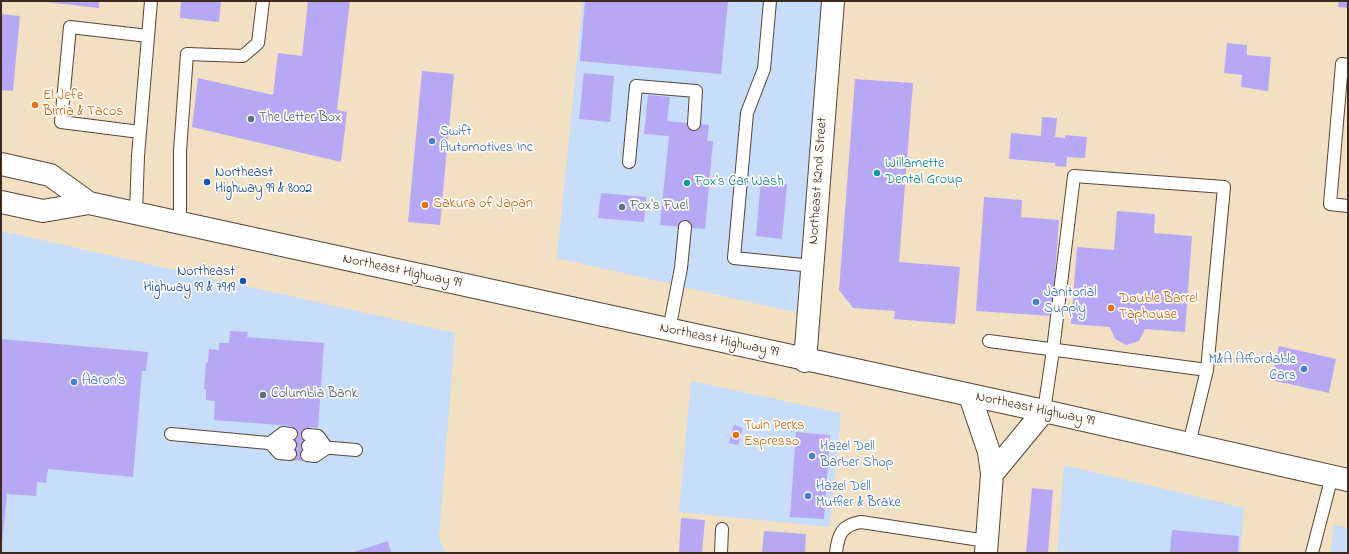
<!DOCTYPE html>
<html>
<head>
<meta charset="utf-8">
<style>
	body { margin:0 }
	#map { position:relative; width:1349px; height:554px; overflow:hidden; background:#f2e0c3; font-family:"Indie Flower",sans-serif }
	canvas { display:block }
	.frame { position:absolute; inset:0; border:2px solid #3b2a1e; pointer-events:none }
</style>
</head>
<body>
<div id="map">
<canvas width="1349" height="554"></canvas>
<div class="frame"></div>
</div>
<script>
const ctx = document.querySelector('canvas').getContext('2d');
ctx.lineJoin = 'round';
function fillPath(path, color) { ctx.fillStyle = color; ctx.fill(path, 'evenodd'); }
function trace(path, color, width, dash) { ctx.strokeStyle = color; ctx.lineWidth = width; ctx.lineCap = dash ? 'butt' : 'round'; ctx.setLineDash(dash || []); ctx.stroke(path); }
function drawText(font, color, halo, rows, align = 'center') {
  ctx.font = font + ' "Indie Flower",sans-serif'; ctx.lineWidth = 3.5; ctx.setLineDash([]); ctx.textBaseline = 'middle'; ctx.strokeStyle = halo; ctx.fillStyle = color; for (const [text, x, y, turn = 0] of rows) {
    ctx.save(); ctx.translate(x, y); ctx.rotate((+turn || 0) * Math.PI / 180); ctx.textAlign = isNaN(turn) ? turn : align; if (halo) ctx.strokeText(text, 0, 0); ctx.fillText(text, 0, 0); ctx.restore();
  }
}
fillPath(new Path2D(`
	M 583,1 L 825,1 L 798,313 L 557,258 Z
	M 1,231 L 455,333 L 439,537 L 445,553 L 1,553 Z
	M 691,381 L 841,413 L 830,527 L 679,512 Z
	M 1064,465 L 1244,508 L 1240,553 L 1057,553 Z
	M 1334,525 L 1348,528 L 1348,553 L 1331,553 Z`), '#c7ddf9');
fillPath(new Path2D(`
	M 37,1 L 99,1 L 99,8 Z
	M 181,1 L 221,1 L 219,22 L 180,18 Z
	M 308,1 L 350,1 L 337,110 L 347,112 L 341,162 L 192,127 L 198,78 L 273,95 L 278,53 L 302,56 Z
	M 585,1 L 728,1 L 721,74 L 580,61 Z
	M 1339,1 L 1348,1 L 1348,8 L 1338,7 Z
	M 1,14 L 20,16 L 13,91 L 1,90 Z
	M 1227,43 L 1247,45 L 1247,55 L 1271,57 L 1268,91 L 1241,87 L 1242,75 L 1224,73 Z
	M 422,71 L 454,74 L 440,225 L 408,222 Z
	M 584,73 L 614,76 L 610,122 L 579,119 Z
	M 855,79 L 913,83 L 899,262 L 960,267 L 955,324 L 894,319 L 895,311 L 853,308 L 839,290 Z
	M 648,95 L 670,97 L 667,121 L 709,125 L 707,141 L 713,141 L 705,229 L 660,225 L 669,136 L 644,134 Z
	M 1042,117 L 1057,118 L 1055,137 L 1065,138 L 1065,135 L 1087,137 L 1085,158 L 1067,157 L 1066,167 L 1055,166 L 1055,163 L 1009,159 L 1011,133 L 1041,136 Z
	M 761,181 L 787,184 L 782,239 L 756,236 Z
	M 601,193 L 646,197 L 644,222 L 598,218 Z
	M 984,197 L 1022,200 L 1021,217 L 1059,220 L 1052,316 L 976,311 Z
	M 1117,211 L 1155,214 L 1154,233 L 1192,236 L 1185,332 L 1145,329 L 1139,341 L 1126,345 L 1115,339 L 1110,327 L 1071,324 L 1077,247 L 1114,250 Z
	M 230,331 L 248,332 L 247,337 L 324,343 L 318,428 L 309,427 L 306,461 L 289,460 L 292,426 L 214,420 L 215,401 L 206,400 L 206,389 L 204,389 L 206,362 L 208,363 L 209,349 L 219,350 L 219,343 L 229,343 Z
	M 1,339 L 148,352 L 146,371 L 142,371 L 133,477 L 48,469 L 46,483 L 37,482 L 36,496 L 7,494 L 2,542 Z
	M 1279,346 L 1336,359 L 1329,393 L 1271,380 Z
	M 734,425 L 743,428 L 738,445 L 729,443 Z
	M 796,432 L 830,435 L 824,519 L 790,517 Z
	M 1032,488 L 1053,490 L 1048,553 L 1026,553 Z
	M 681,518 L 705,520 L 702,553 L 679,553 Z
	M 1172,530 L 1239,536 L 1238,553 L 1170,553 Z
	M 764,531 L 806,534 L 805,553 L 762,553 Z
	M 388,541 L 391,553 L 351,553 Z`), '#b6a8f5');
const lane = new Path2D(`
	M 770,1 L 764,69 L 747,113 L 734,258 L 813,266
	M 1348,65 L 1342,64 L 1330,204 L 1348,206
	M 140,132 L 61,122 L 70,27 L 148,36
	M 629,162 L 636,86 L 696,91 L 694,124
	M 136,213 L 138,156 L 151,1
	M 180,223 L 180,151 L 187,54 L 243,56 L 258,43 L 263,1
	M 669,330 L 681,268 L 685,227
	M 989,341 L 1207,370
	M 1044,411 L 1053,350 L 1074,176 L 1224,187 L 1207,370 L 1189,444
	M 171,434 L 290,445
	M 308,446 L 356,450
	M 290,454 L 279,453 L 270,443 L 283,433 L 291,434
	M 307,455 L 315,456 L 327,448 L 318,436 L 308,435
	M 721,553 L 722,529
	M 836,553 C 838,534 842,525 861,522 L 987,541
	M 1312,553 L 1332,476`);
const street = new Path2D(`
	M 805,361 L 833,1
	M 970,396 L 989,452 L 992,474 L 986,553
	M 992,474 L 1044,411`);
const secondary = new Path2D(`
	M 1,164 L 50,175 L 89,203
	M 1,202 L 43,211 L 89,203 L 1044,411 L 1348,480`);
trace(lane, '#564537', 14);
trace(street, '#564537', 24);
trace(secondary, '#564537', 24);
trace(lane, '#fff', 12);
trace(street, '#fff', 22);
trace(secondary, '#fff', 22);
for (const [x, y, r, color] of [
	[35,105,4,"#e8710a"],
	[251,119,4,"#5c6f8a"],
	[432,141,4,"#3f7fe0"],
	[877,173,4,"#0f9aa8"],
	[207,182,4,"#1a4fb4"],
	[687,183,4,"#0f9aa8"],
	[425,205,4,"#e8710a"],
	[622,207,4,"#5c6f8a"],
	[243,281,4,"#1a4fb4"],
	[1036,302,4,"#3f7fe0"],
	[1111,308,4,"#e8710a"],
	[1304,369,4,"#3f7fe0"],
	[74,382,4,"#3f7fe0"],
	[263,395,4,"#5c6f8a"],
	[736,435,4,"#e8710a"],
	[812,456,4,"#3f7fe0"],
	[808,496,4,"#3f7fe0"]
]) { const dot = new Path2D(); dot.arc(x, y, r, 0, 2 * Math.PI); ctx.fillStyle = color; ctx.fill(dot); trace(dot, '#fdfcf7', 1.5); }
drawText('14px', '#c56008', '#fdfcf7', [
	["El Jefe",43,97],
	["Birria & Tacos",43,113],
	["Sakura of Japan",433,205],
	["Double Barrel",1119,300],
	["Taphouse",1119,316],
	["Twin Perks",744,427],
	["Espresso",744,443]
], 'left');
drawText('14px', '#4e5e75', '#fdfcf7', [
	["The Letter Box",259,119],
	["Fox's Fuel",630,207],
	["Columbia Bank",271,395]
], 'left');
drawText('14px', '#366cbe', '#fdfcf7', [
	["Swift",440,133],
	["Automotives Inc",440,149],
	["Janitorial",1044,294],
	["Supply",1044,310],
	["M&A Affordable",1296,361,"right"],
	["Cars",1296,377,"right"],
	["Aaron's",82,382],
	["Hazel Dell",820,448],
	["Barber Shop",820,464],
	["Hazel Dell",816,488],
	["Muffler & Brake",816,504]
], 'left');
drawText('14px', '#0d838f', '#fdfcf7', [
	["Willamette",885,165],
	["Dental Group",885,181],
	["Fox's Car Wash",695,183]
], 'left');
drawText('14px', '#164399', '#fdfcf7', [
	["Northeast",215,174],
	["Highway 99 & 8002",215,190],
	["Northeast",235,273,"right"],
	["Highway 99 & 7919",235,289,"right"]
], 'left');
drawText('14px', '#3b2a1e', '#fdfcf7', [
	["Northeast 82nd Street",819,181,-86],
	["Northeast Highway 99",402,272,12],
	["Northeast Highway 99",719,341,12],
	["Northeast Highway 99",1035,410,12]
]);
</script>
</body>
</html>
